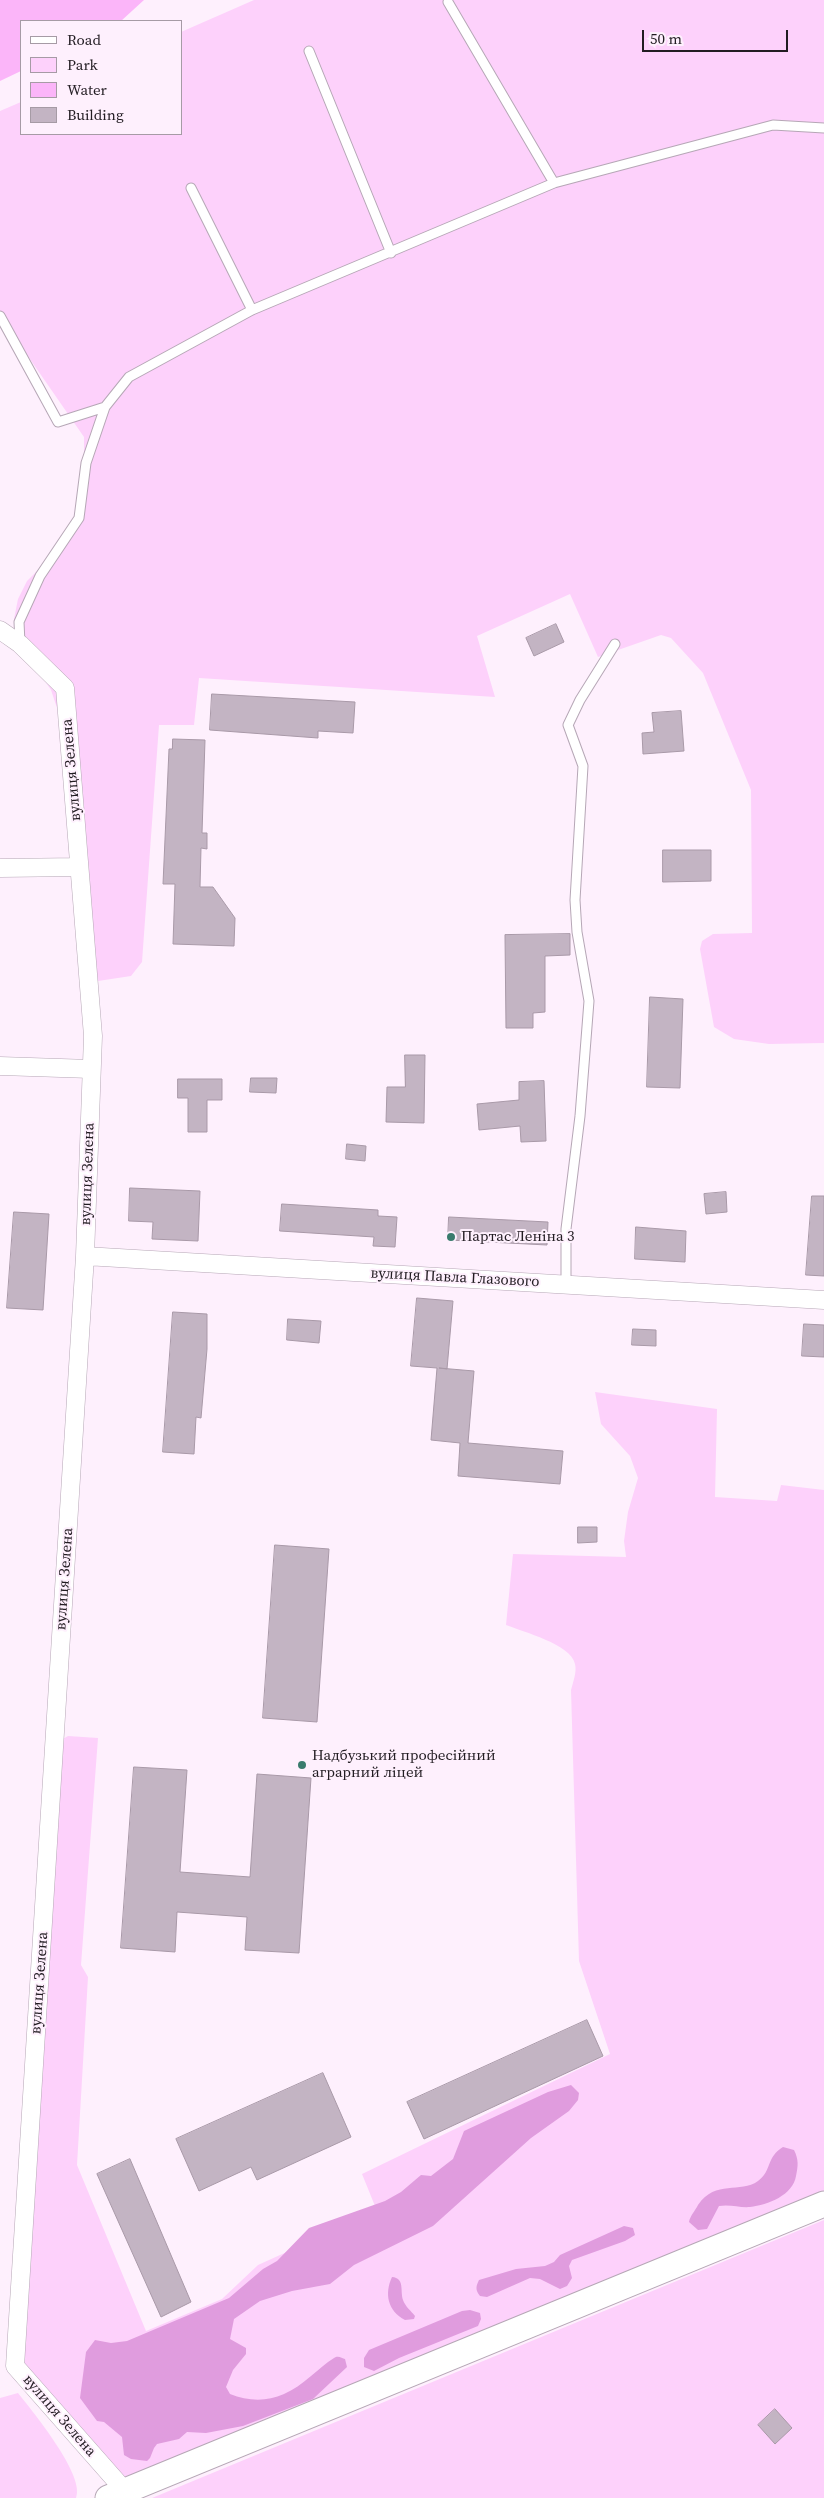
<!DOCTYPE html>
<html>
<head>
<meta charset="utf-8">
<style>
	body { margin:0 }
	#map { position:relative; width:824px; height:2498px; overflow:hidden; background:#fef0fd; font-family:"Source Serif 4",serif }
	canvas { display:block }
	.legend { position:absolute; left:20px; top:20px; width:162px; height:115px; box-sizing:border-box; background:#fef0fd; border:1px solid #a69ba5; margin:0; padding:6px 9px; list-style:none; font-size:15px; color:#221c22 }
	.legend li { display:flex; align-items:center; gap:10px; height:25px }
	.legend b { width:25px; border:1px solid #a69ba5 }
	.scale { position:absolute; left:642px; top:30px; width:146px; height:22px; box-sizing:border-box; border:2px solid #221c22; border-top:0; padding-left:6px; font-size:15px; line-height:18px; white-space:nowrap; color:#221c22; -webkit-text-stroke:4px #fef0fd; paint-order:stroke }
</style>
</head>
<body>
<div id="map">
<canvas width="824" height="2498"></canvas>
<ul class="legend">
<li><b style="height:6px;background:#fff"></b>Road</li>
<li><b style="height:14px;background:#fdd1fb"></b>Park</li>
<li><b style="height:14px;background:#fbb5f9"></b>Water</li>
<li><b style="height:14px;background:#c3b4c3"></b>Building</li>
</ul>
<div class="scale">50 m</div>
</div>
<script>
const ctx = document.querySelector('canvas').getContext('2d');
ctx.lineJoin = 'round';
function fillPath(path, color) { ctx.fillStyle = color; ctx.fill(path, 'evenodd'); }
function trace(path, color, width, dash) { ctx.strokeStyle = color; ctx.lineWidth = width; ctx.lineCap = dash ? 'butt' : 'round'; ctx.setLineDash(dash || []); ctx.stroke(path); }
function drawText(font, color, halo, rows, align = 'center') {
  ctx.font = font + ' "Source Serif 4",serif'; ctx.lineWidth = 4; ctx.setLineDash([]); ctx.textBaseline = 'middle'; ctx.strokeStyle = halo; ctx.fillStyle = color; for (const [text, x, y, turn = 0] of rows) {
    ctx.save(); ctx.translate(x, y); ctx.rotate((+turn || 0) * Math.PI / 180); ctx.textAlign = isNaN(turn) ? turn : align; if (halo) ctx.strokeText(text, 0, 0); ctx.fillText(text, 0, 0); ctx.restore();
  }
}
fillPath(new Path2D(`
	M 254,0 L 824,0 L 824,1043 L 769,1044 L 734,1039 L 714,1027 L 700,949 L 702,941 L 713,934 L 752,933 L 751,790 L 703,673 L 671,638 L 661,635 L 598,657 L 570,594 L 477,636 L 495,697 L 199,678 L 194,725 L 159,725 L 142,962 L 131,976 L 98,981 L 91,977 L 60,717 L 51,690 L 15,636 L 14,619 L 18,599 L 27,581 L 44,564 L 77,516 L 84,469 L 84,437 L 0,316 L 0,111 L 21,102 L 21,134 L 181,134 L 181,32 Z
	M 595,1392 L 717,1409 L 715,1497 L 777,1501 L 781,1485 L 824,1490 L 824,2191 L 807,2200 L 144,2475 L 122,2477 L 25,2370 L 20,2352 L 61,1740 L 68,1736 L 98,1738 L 81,1965 L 88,1977 L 77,2165 L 146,2331 L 222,2299 L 258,2265 L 377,2211 L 362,2174 L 610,2054 L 579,1961 L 571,1690 C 573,1682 577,1672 575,1664 C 571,1644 523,1632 506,1625 L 513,1554 L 626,1557 L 624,1541 L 628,1512 L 638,1478 L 630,1456 L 601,1424 Z
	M 824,2220 L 824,2498 L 152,2498 Z
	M 18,2393 C 33,2412 86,2476 76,2498 L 0,2498 L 0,2398 Z`), '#fdd1fb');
fillPath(new Path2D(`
	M 571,2085 L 579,2093 L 578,2100 L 569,2111 L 531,2138 L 433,2226 L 354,2265 L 330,2284 L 292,2291 L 260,2301 L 234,2319 L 230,2339 L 246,2348 L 246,2354 L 233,2370 L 226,2387 L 230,2394 C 248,2401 266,2402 284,2394 C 303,2386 318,2368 334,2358 C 338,2355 342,2358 345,2359 L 347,2367 L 313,2399 L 243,2426 L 206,2433 L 187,2432 L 179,2439 L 157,2444 L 154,2448 L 150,2458 L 147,2461 L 131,2459 L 124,2455 L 122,2437 L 104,2422 L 97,2421 L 80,2398 L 86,2352 L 95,2340 L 111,2343 L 127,2341 L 229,2298 L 263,2269 L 277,2261 L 309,2228 L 385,2201 L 401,2192 L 421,2175 L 431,2176 L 453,2159 L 464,2131 L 548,2092 Z
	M 783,2147 L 794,2150 C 799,2160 798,2166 796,2176 C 793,2195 768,2205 750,2207 C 740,2208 730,2204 719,2206 L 707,2229 L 698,2230 L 689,2222 C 690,2216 695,2211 698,2205 C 716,2179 740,2194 758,2181 C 772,2171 766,2157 783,2147 Z
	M 624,2226 L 633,2228 L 635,2235 L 625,2241 L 572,2260 L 569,2266 L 572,2278 L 567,2286 L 560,2289 L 540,2279 L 530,2278 L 487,2297 L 480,2296 C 475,2290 476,2286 479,2280 L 516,2269 L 545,2266 L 554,2262 L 560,2255 Z
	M 392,2277 C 405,2278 400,2291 403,2300 C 405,2306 411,2311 415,2316 L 414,2319 L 405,2320 C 388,2311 384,2294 392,2277 Z
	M 470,2310 L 480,2313 L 481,2319 L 478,2326 L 399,2358 L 374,2371 L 364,2367 L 364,2358 L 369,2350 L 462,2311 Z`), '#e09cde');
fillPath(new Path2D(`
	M 0,0 L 144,0 L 121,21 L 21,21 L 21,71 L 0,81 Z`), '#fbb5f9');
const building = new Path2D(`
	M 556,624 L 564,642 L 534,656 L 526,638 Z
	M 212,694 L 355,702 L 353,733 L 318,731 L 318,738 L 210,730 Z
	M 681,711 L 684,751 L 643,754 L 642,733 L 654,732 L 652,713 Z
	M 173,739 L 205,740 L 202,833 L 207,833 L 207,849 L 201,848 L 200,887 L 213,887 L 235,918 L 234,946 L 173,944 L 175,884 L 163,884 L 169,749 L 172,749 Z
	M 663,850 L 711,850 L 711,881 L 663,882 Z
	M 570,934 L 570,955 L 545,956 L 545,1012 L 533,1013 L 533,1028 L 506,1028 L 505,935 Z
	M 650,997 L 683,999 L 680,1088 L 647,1087 Z
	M 405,1055 L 425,1055 L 424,1123 L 386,1122 L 387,1087 L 405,1087 Z
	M 251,1078 L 277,1078 L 276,1093 L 250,1092 Z
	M 178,1079 L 222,1079 L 222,1100 L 207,1100 L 207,1132 L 188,1132 L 188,1098 L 178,1098 Z
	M 544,1081 L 546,1141 L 521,1142 L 520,1126 L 479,1130 L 477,1104 L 519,1100 L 519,1082 Z
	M 347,1144 L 366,1146 L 365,1161 L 346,1159 Z
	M 130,1188 L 200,1191 L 198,1241 L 152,1239 L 153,1222 L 129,1221 Z
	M 726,1192 L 727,1212 L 706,1214 L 704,1194 Z
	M 812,1196 L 824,1196 L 824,1276 L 806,1275 Z
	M 282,1204 L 378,1210 L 378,1216 L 397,1217 L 395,1247 L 373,1246 L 374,1237 L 280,1231 Z
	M 14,1212 L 49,1214 L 43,1310 L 7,1308 Z
	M 449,1217 L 548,1222 L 547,1245 L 448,1240 Z
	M 636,1227 L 686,1231 L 685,1262 L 635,1259 Z
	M 417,1298 L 453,1301 L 447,1369 L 439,1368 L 474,1371 L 468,1443 L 563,1451 L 560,1484 L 458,1476 L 460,1443 L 431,1440 L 437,1368 L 411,1366 Z
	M 173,1312 L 207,1314 L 207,1349 L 201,1418 L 196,1417 L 194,1454 L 163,1452 Z
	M 288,1319 L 321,1321 L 319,1343 L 287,1340 Z
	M 804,1324 L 824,1325 L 824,1357 L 802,1356 Z
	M 633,1329 L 656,1330 L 656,1346 L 632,1345 Z
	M 578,1527 L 597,1527 L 597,1542 L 578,1543 Z
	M 275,1545 L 329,1549 L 317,1722 L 263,1718 Z
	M 134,1767 L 187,1770 L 180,1872 L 250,1877 L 257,1774 L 311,1778 L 299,1953 L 245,1950 L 247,1917 L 177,1912 L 175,1952 L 121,1948 Z
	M 587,2020 L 603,2056 L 424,2139 L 407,2102 Z
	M 323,2073 L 351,2137 L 257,2180 L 251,2167 L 199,2191 L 176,2139 Z
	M 130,2159 L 191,2302 L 161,2317 L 97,2174 Z
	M 775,2409 L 792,2428 L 775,2444 L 758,2425 Z`);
fillPath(building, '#c3b4c3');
trace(building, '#a999a8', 1);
const lane = new Path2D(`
	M 448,2 L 554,183
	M 309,51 L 391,253
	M 191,188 L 252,310
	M 0,316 L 58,422 L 105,407
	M 20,643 L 19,622 L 40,576 L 79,518 L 86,463 L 105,407 L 129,377 L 252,310 L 554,183 L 773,125 L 824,128
	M 566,1284 L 566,1229 L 580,1116 L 589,1001 L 577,932 L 575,900 L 583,766 L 568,725 L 580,700 L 615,644`);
const street = new Path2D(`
	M 0,630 L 20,644 L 65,688 L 93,1036 L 85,1256 L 15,2366 L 125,2491
	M 0,868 L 79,867
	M 0,1066 L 91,1069
	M 85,1256 L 824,1300`);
const secondary = new Path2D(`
	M 108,2498 L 824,2204`);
trace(lane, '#b6a7b6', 11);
trace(street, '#b6a7b6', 19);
trace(secondary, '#b6a7b6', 27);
trace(lane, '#fff', 9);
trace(street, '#fff', 18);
trace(secondary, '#fff', 25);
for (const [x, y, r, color] of [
	[451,1237,5,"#397b6d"],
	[302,1765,5,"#397b6d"]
]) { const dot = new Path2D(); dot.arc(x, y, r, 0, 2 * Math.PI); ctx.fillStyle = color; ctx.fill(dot); trace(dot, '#fef0fd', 2); }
drawText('15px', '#221c22', '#fef0fd', [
	["вулиця Зелена",72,770,-95],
	["вулиця Зелена",88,1174,-88],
	["вулиця Павла Глазового",455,1278,3],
	["вулиця Зелена",65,1579,-86],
	["вулиця Зелена",40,1983,-86],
	["вулиця Зелена",59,2416,49]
]);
drawText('15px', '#221c22', '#fef0fd', [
	["Партас Леніна 3",461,1237],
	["Надбузький професійний",312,1756],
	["аграрний ліцей",312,1773]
], 'left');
</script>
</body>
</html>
